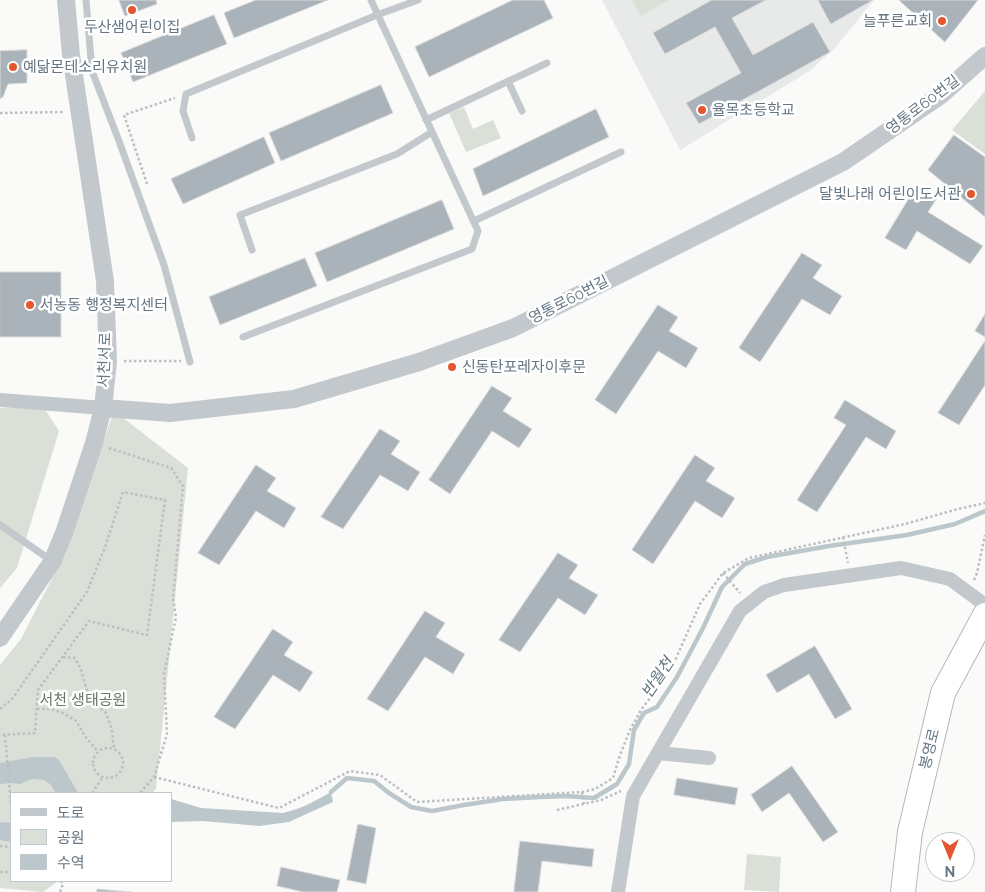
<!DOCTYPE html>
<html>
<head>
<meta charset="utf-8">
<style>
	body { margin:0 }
	#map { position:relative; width:985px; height:892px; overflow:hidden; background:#fafaf8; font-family:Raleway,"Noto Sans KR",sans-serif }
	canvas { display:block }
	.legend { position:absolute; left:10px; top:792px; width:162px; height:90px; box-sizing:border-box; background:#fff; border:1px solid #c1c8cd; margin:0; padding:6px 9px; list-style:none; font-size:15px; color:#657683 }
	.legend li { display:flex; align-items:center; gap:10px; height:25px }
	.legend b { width:25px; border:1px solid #c1c8cd }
	.north { position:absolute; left:925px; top:832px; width:50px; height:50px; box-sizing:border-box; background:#fff; border:1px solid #c1c8cd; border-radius:50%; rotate:180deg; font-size:14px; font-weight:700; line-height:20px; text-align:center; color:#657683 }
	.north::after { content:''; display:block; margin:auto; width:18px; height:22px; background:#e4572e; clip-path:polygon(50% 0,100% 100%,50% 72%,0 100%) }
</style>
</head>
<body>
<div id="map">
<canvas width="985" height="892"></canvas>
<ul class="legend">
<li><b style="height:6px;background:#c3c8cc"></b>도로</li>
<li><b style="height:14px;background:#dadfd7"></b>공원</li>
<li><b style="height:14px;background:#bbc7cb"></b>수역</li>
</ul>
<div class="north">N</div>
</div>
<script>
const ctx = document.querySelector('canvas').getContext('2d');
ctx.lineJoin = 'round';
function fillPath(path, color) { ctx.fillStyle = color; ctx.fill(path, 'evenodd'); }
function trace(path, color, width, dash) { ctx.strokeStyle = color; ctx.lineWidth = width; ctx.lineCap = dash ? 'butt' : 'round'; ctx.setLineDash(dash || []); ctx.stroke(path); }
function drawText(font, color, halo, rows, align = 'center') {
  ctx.font = font + ' Raleway,"Noto Sans KR",sans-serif'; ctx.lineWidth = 5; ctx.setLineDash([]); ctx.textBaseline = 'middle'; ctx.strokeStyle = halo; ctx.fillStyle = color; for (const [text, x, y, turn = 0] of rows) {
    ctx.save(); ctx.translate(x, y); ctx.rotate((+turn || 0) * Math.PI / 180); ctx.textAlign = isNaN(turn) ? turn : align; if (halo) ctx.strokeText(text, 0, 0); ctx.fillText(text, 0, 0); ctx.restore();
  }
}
fillPath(new Path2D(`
	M 602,0 L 874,0 L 835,48 L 811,70 L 680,150 Z`), '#e8e9e9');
fillPath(new Path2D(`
	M 632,0 L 668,0 L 641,16 Z
	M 985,91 L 985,154 L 952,130 Z
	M 464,107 L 473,129 L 493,120 L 501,138 L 466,152 L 449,113 Z
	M 0,408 L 44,408 L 59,431 L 17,568 L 0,588 Z
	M 114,411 L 188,468 L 156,789 L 152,793 L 11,793 L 11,881 L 58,881 L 43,892 L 0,888 L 0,665 L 21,639 L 63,557 Z
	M 747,854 L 781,857 L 779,892 L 744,890 Z`), '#dadfd7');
fillPath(new Path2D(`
	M 33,757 L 54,757 L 59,760 L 78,793 L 55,793 L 53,788 L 50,784 L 44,780 L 32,779 L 20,784 L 11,783 L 0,784 L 0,763 Z
	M 331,792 L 333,802 L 289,822 L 259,826 L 203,821 L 171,822 L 171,799 L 201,808 L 283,813 C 301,809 315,801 331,792 Z
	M 0,822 L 11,823 L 11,842 L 0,840 Z`), '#bbc7cb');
trace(new Path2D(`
	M 331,792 L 347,778 L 374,781 L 389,793 L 411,807 L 432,811 L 464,805 L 503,799 L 540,797 L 566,796 L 594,798 L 617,784 L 629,764 L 634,730 L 644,713 L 657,707 L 677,677 L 703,628 L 722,587 L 745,564 L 767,557 L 829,546 L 907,535 L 955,524 L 985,511`), '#bbc7cb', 4.5);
const building = new Path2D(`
	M 119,0 L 156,0 L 157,4 L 125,16 Z
	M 256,0 L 328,0 L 234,38 L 224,13 Z
	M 513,0 L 544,0 L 553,18 L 429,77 L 415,47 Z
	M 712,0 L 766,0 L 732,18 L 753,55 L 813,22 L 830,52 L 699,124 L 686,103 L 741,73 L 715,27 L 665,54 L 653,33 Z
	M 818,0 L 873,0 L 831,24 Z
	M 899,0 L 978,0 L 945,42 Z
	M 214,15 L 227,44 L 133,82 L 121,53 Z
	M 27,50 L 27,83 L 8,84 L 3,97 L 0,99 L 0,51 Z
	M 381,85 L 393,113 L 281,161 L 269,133 Z
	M 596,109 L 609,137 L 483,196 L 473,169 Z
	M 954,135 L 985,157 L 985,217 L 928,170 Z
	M 264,137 L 275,163 L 183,204 L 171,179 Z
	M 916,187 L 937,198 L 928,212 L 983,246 L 970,264 L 917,231 L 906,250 L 885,238 Z
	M 442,200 L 454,229 L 327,282 L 315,253 Z
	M 802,253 L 822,265 L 813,278 L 842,296 L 830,315 L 802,299 L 760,362 L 739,348 Z
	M 305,258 L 317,286 L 220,325 L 209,297 Z
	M 0,272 L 61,272 L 61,337 L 0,337 Z
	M 658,305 L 678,317 L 669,331 L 698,348 L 686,368 L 658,351 L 616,414 L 595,400 Z
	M 985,314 L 985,337 L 975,331 Z
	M 985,341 L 985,385 L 959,425 L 938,413 Z
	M 492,386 L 512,398 L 503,411 L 532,429 L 519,448 L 492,431 L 450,494 L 429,480 Z
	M 845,400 L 896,431 L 886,449 L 866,437 L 817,512 L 797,500 L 846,425 L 834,418 Z
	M 380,429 L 400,441 L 391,454 L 420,472 L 408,491 L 380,475 L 343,529 L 321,517 Z
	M 695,455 L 715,468 L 706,481 L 735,498 L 722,518 L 695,501 L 653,564 L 632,550 Z
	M 256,465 L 276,478 L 267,491 L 296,508 L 284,528 L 256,511 L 219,565 L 198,553 Z
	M 558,553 L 578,565 L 569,578 L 598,595 L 585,615 L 558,598 L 520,652 L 499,640 Z
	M 425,611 L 445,623 L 436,637 L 465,654 L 453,674 L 425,657 L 388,711 L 367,699 Z
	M 273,629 L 293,642 L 284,655 L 313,672 L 300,692 L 273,675 L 235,729 L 214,717 Z
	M 815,646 L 852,709 L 835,719 L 809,674 L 777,693 L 766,675 Z
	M 792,766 L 838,832 L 823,842 L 789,793 L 762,812 L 751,795 Z
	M 677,778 L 738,788 L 735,805 L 674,795 Z
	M 358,824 L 376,828 L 366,884 L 347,880 Z
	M 520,841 L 594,849 L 592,867 L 542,861 L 538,892 L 514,892 Z
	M 281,867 L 340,880 L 337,892 L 303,892 L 277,886 Z
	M 97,889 L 131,892 L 97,892 Z`);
fillPath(building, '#aab3b9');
trace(building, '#dcdcda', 1);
const trunk = new Path2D(`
	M 903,892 L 910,832 L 943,693 L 985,615`);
trace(trunk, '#b4b9bd', 26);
trace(new Path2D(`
	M 0,113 L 65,112
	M 147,184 L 124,115 L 175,98
	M 124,361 L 181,361
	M 109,448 L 171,468 L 183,486 L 173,598 L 176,617 L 164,674 L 167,734 L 154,777 L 140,793
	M 843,537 L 848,563
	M 723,573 L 740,593
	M 974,580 L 977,573 L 985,535
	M 63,657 L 75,658 L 81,669 L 86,688 L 93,702 L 106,713 L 112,730 L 114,749
	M 0,709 L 12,699 L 87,592 L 105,547 L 123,492 L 165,500 L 147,635 L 89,621 L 38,690 L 35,733 L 0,735
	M 37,709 L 51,709 L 63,713 L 76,721 L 85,736 L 98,752
	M 5,735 L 11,805
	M93 763a15 15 0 1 1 30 0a15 15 0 1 1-30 0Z
	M 154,777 L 279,808 L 350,771 L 380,775 L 417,802 L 582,792 L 595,789 L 613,778 L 620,755 L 630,730 L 641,710 L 670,672 L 700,604 L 723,573 L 749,558 L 905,524 L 958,509 L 985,503
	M 582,792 L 584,804
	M 92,793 L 103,777
	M 557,810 L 601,800 L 621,791
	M 0,846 L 11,847
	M 0,872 L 11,872
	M 60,892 L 63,884 L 61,881`), '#bbbfc2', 2.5, [2.5, 2.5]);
trace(new Path2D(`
	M 86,0 L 92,71 L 119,141 L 164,265 L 190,362
	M 508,81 L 522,111
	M 426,120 L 547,63
	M 192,138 L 183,111 L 186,94 L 377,15 L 418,0
	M 474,221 L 621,152
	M 252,250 L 240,215 L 397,154 L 432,132
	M 243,337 L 472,249 L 478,231 L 371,0
	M 0,525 L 52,561`), '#c3c8cc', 7);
trace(new Path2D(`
	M 0,400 L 103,408
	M 658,753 L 709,758
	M 618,892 L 633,796 L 740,611 L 764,592 L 784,585 L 901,568 L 950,579 L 985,605`), '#c3c8cc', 14);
trace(new Path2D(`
	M 103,408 L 170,413 L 294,399 L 419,362 L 513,328 L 843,162 L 941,95 L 985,56
	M 0,638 L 52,562 L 64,533 L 94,443 L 103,408 L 108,361 L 105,281 L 71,55 L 66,0`), '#c3c8cc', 18);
trace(trunk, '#fff', 24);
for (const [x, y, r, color] of [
	[132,10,5,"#e4572e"],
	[942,21,5,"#e4572e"],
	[13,67,5,"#e4572e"],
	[702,110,5,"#e4572e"],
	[971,194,5,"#e4572e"],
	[30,305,5,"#e4572e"],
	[452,367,5,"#e4572e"]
]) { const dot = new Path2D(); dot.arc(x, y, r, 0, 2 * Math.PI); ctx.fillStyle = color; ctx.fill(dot); trace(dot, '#fff', 2); }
drawText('15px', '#657683', '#fff', [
	["늘푸른교회",932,21,"right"],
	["두산샘어린이집",132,27,"center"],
	["예닮몬테소리유치원",23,67],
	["율목초등학교",712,110],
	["달빛나래 어린이도서관",961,194,"right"],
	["서농동 행정복지센터",40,305],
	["신동탄포레자이후문",462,367]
], 'left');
drawText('15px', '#657683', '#fff', [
	["영통로60번길",923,105,-37],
	["영통로60번길",569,300,-27],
	["서천서로",105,360,-88],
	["봉영로",930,749,-76]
]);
drawText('15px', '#687a64', '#fff', [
	["서천 생태공원",83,700]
]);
drawText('italic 16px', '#60757c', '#fff', [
	["반월천",658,678,-56]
]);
</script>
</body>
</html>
